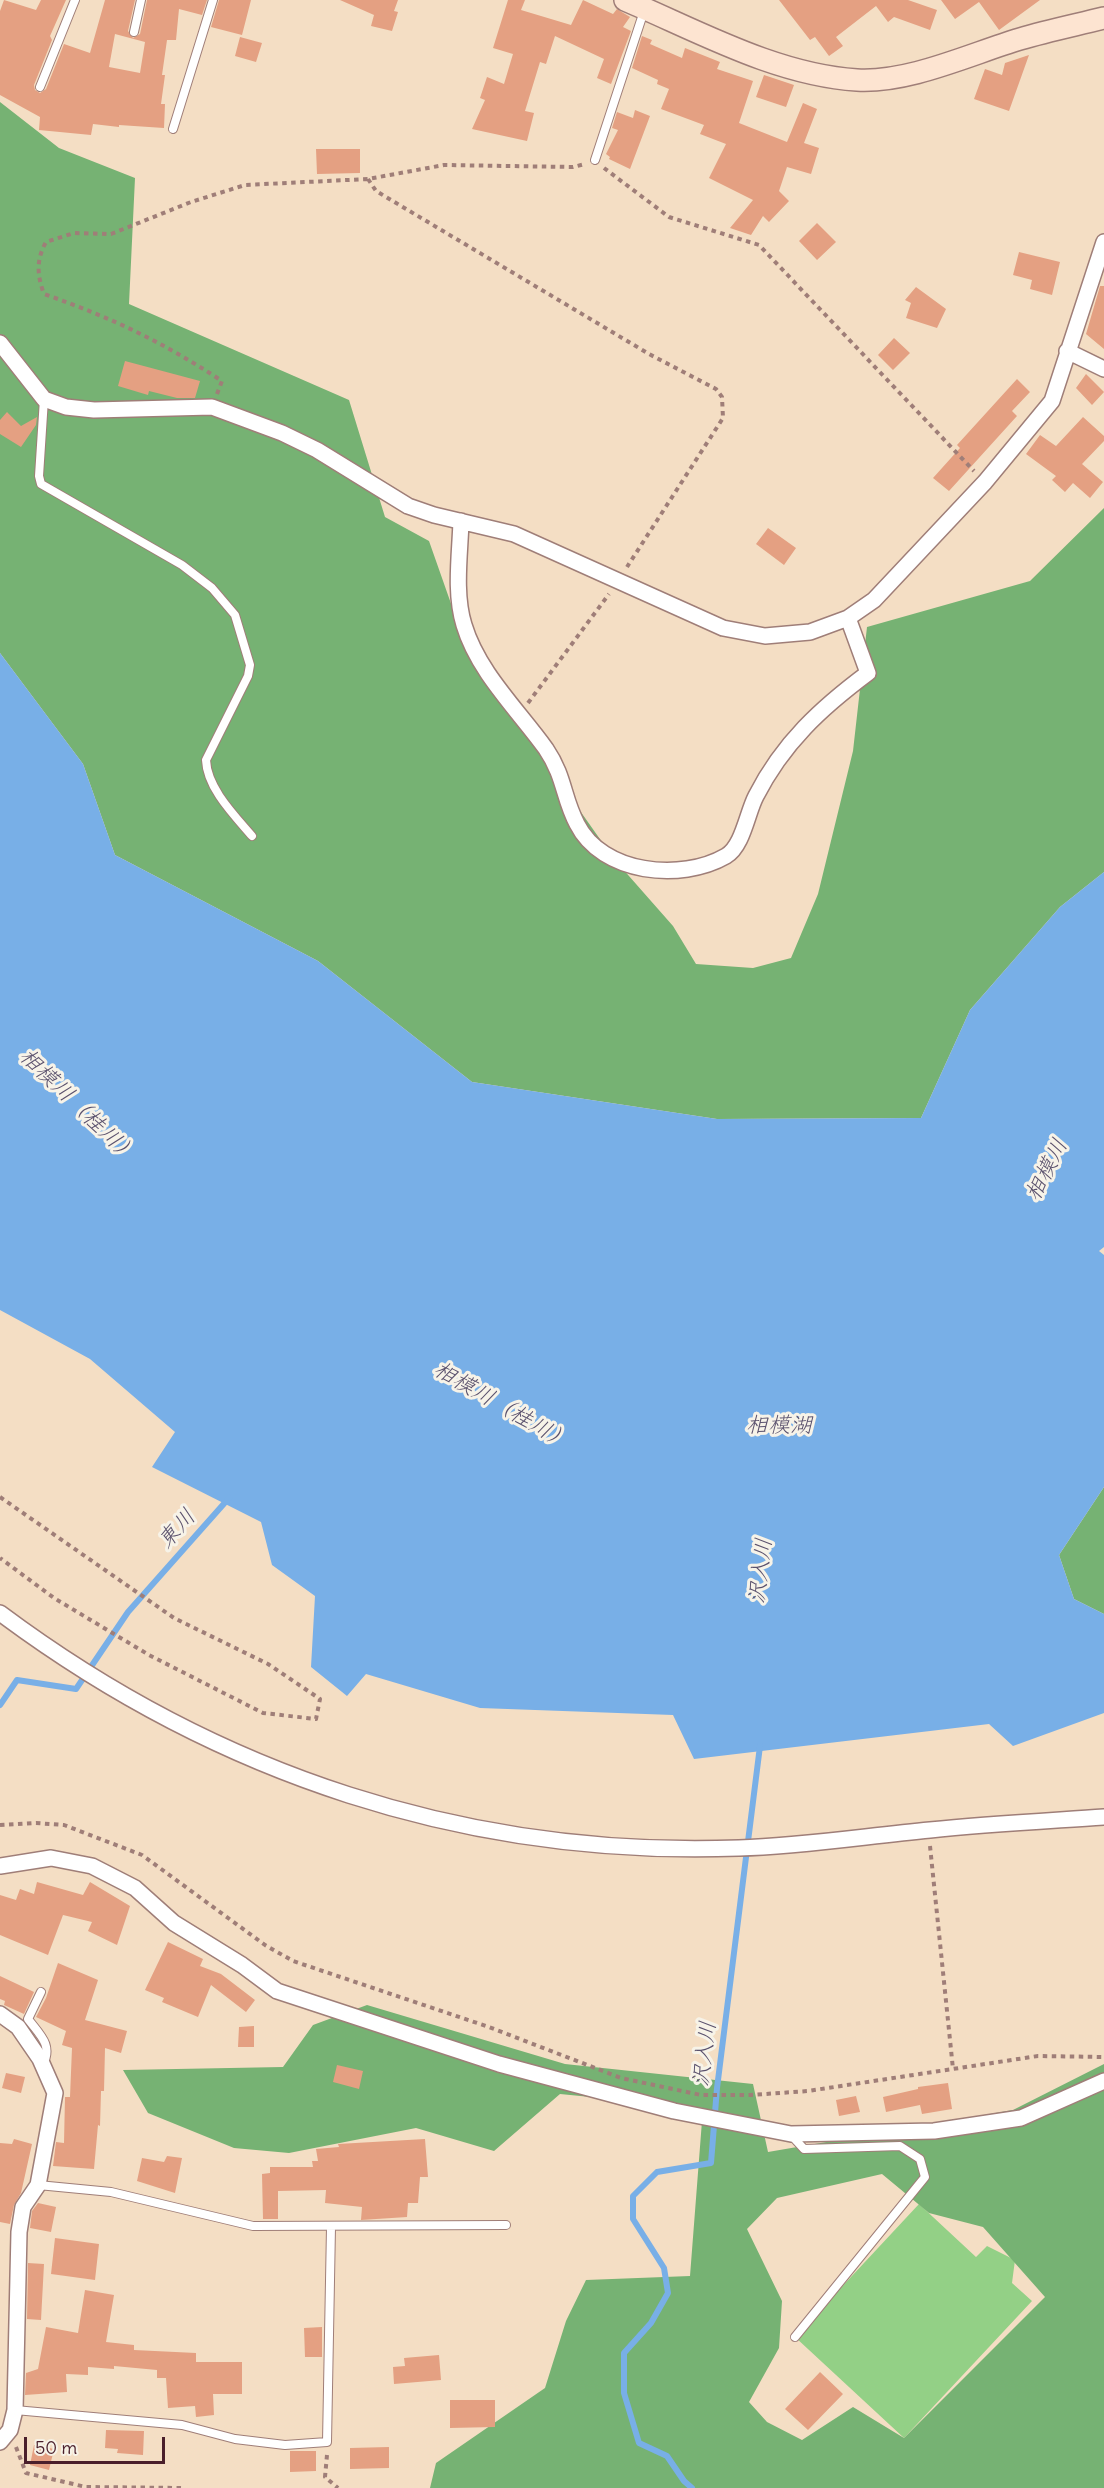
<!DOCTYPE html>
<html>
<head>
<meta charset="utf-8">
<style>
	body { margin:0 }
	#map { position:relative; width:1104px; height:2488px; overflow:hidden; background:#f4dec4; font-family:Delius,sans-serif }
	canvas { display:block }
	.scale { position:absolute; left:24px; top:2437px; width:141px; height:27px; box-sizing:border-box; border:3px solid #4a1f2b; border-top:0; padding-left:8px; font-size:18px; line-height:21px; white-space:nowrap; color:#4a1f2b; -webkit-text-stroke:4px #f7f3e8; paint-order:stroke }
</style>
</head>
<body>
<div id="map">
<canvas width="1104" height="2488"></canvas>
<div class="scale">50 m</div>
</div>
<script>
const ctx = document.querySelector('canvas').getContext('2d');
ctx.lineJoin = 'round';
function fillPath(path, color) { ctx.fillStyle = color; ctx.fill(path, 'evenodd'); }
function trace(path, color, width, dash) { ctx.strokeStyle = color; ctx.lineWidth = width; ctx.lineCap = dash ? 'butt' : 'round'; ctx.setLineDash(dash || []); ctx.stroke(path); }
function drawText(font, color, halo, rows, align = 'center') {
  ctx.font = font + ' Delius,"Klee One",sans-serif'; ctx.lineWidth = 6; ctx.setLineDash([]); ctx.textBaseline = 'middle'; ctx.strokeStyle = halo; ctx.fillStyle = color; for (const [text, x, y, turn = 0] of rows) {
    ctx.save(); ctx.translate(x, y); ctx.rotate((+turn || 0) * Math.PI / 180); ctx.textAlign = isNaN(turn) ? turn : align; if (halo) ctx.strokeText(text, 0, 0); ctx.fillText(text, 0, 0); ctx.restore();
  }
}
fillPath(new Path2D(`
	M 919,2204 L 976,2257 L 987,2246 L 1015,2260 L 1012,2283 L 1032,2301 L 904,2438 L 795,2337 Z`), '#93d086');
fillPath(new Path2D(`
	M 0,102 L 59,148 L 135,178 L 129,304 L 349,400 L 385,517 L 429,541 L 468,652 L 614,859 L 673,926 L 696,964 L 753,968 L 791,958 L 818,894 L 853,751 L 867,627 L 1030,581 L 1104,508 L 1104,872 L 1060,907 L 970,1010 L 921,1118 L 717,1119 L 472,1082 L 318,961 L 115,855 L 83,764 L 0,653 Z
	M 1104,1487 L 1104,1614 L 1074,1599 L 1059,1555 Z
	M 367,2005 L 565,2064 L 753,2084 L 768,2152 L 1013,2110 L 1104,2064 L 1104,2488 L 430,2488 L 436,2463 L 545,2388 L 566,2321 L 586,2280 L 690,2276 L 703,2108 L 560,2094 L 494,2151 L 416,2128 L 289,2153 L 234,2148 L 148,2113 L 123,2070 L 283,2067 L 313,2025 ZM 882,2174 L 929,2213 L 983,2227 L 1045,2297 L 904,2438 L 853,2407 L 802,2440 L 767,2422 L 749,2402 L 779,2348 L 782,2301 L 747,2229 L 777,2198 Z`), '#76b273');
fillPath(new Path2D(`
	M 0,653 L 83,764 L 115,855 L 318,961 L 472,1082 L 717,1119 L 921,1118 L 970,1010 L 1060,907 L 1104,872 L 1104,1247 L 1099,1251 L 1104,1255 L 1104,1487 L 1059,1555 L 1074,1599 L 1104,1614 L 1104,1713 L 1013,1746 L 989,1724 L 694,1759 L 673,1715 L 480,1708 L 366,1674 L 347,1696 L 311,1667 L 315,1596 L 272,1565 L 261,1522 L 152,1467 L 175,1432 L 90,1359 L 0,1310 Z`), '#78afe7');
trace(new Path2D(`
	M 0,1705 L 17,1680 L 76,1689 L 128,1612 L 229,1498
	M 692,2488 L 684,2481 L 667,2456 L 639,2443 L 624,2393 L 624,2353 L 651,2323 L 668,2293 L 664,2268 L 633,2219 L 633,2196 L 657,2172 L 711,2163 L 717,2088 L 760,1746`), '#78afe7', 6);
fillPath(new Path2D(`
	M 4,0 L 36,10 L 41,0 L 66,0 L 50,36 L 52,40 L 34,85 L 35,90 L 40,93 L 46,89 L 64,44 L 90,53 L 105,0 L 135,0 L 128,31 L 133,38 L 140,34 L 147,0 L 207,0 L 202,15 L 179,9 L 176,40 L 167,40 L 162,75 L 165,75 L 161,104 L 165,104 L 164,128 L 119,125 L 119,127 L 93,124 L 91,135 L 39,130 L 40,117 L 0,95 L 0,11 ZM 115,34 L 145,42 L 140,73 L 109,67 Z
	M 219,0 L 251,0 L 242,35 L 211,27 Z
	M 340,0 L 398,0 L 394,11 L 398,12 L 392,31 L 371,26 L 374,15 Z
	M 508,0 L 525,0 L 521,10 L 571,25 L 583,0 L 613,14 L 617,9 L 630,17 L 623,27 L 631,31 L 611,84 L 597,78 L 604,59 L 555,36 L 546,64 L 540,62 L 525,111 L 534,113 L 527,141 L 472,129 L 485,100 L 480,98 L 487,77 L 504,84 L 513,54 L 493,48 Z
	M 779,0 L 908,0 L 937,10 L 930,30 L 894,17 L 888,22 L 876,6 L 836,37 L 843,46 L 829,56 L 815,37 L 810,40 Z
	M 941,0 L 1040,0 L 999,30 L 979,2 L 955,19 Z
	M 642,36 L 652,40 L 650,44 L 682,58 L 685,48 L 720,62 L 717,69 L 753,81 L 739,123 L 787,142 L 803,103 L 817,109 L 804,143 L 819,148 L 811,174 L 787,167 L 779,191 L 789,201 L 769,222 L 763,216 L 751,235 L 730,228 L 753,200 L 709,178 L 726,144 L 700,134 L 704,125 L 661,109 L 669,89 L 657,84 L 658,80 L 632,68 Z
	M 240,37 L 262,43 L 256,62 L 235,56 Z
	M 1029,55 L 1009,111 L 974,99 L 985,69 L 1002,75 L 1005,63 Z
	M 764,75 L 794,85 L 786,107 L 756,97 Z
	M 635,110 L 650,116 L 630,169 L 609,159 L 610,157 L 606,154 L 618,130 L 612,128 L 617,112 L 633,118 Z
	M 316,149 L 360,149 L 360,173 L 317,174 Z
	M 817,223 L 836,242 L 817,260 L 799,241 Z
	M 1019,252 L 1060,262 L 1052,295 L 1030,289 L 1032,280 L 1013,275 Z
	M 1100,286 L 1104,286 L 1104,349 L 1086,334 Z
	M 916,287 L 946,309 L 937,328 L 906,318 L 911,303 L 905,300 Z
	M 894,338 L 910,353 L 893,370 L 878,355 Z
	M 125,361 L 200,381 L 195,398 L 177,398 L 149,391 L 148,395 L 118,386 Z
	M 1086,374 L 1104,392 L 1092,405 L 1076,388 Z
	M 1017,379 L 1030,392 L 1012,411 L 1017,416 L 949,491 L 933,478 L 960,448 L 957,445 Z
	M 7,412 L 21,426 L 37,417 L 36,425 L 21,447 L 0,434 L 0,420 Z
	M 1083,417 L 1104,436 L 1104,441 L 1082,464 L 1103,482 L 1090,498 L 1073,483 L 1065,492 L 1052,480 L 1056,476 L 1026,454 L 1040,435 L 1056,446 Z
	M 768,528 L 796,548 L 784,565 L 756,544 Z
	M 37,1882 L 83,1895 L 90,1882 L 130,1906 L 117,1945 L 88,1931 L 92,1922 L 63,1915 L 48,1955 L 0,1935 L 0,1895 L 16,1900 L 20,1889 L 34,1894 Z
	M 168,1942 L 203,1959 L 200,1966 L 221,1974 L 255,2000 L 246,2012 L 211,1985 L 198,2017 L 162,2002 L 164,1998 L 145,1990 Z
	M 58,1963 L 98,1980 L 85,2020 L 127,2031 L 121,2053 L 105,2048 L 104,2091 L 101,2091 L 100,2126 L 98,2125 L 94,2169 L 53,2166 L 56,2142 L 64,2143 L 65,2097 L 70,2097 L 72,2048 L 62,2045 L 66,2031 L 36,2017 L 46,1998 Z
	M 0,1976 L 34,1992 L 24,2014 L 4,2005 L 5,2001 L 0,1999 Z
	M 254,2026 L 254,2047 L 238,2047 L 239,2027 Z
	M 337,2065 L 363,2071 L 359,2089 L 333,2082 Z
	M 6,2073 L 25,2077 L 21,2093 L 2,2088 Z
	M 948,2083 L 952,2109 L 922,2114 L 920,2105 L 886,2112 L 883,2097 L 918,2089 L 918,2087 Z
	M 856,2096 L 860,2112 L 839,2116 L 836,2100 Z
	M 14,2139 L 32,2144 L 21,2193 L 14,2205 L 10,2224 L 0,2222 L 0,2143 L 12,2144 Z
	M 425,2139 L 428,2177 L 420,2177 L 418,2203 L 408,2203 L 407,2217 L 361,2220 L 362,2207 L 325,2203 L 326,2190 L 278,2191 L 278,2219 L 263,2219 L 262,2174 L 270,2173 L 270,2167 L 313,2167 L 312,2161 L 318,2161 L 316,2149 L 339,2147 L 338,2144 Z
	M 167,2156 L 182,2158 L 175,2193 L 137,2181 L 142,2158 L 164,2162 Z
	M 38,2203 L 56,2207 L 51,2232 L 30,2228 L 32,2211 Z
	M 55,2238 L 99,2244 L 95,2280 L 51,2274 Z
	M 28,2263 L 44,2264 L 41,2320 L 27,2319 Z
	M 85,2290 L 114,2295 L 106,2342 L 134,2345 L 134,2350 L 196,2353 L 196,2362 L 242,2362 L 242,2394 L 213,2394 L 214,2415 L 196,2417 L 195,2406 L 168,2408 L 166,2378 L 157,2378 L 157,2370 L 114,2366 L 114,2369 L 88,2367 L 88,2375 L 66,2374 L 67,2392 L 25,2395 L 26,2373 L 38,2369 L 46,2327 L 78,2333 Z
	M 322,2327 L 322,2357 L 305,2357 L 304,2328 Z
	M 439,2355 L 441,2380 L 394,2384 L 393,2367 L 405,2366 L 404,2358 Z
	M 820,2372 L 843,2394 L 808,2430 L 785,2409 Z
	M 450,2400 L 495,2400 L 495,2427 L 450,2428 Z
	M 106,2430 L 144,2431 L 143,2455 L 117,2453 L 118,2449 L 105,2448 Z
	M 34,2445 L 54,2449 L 49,2470 L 30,2465 Z
	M 389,2447 L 389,2468 L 350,2469 L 350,2448 Z
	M 290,2451 L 316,2451 L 316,2471 L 290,2472 Z`), '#e4a082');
const lane = new Path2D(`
	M 134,32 L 141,0
	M 40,87 L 75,0
	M 173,129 L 213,0
	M 595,160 L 644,11
	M 44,399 L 39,476 L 41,484 L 182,565 L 212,588 L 235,615 L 250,665 L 248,676 L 206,760 C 207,788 234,815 252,836
	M 41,1992 L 28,2019 C 40,2035 53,2045 43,2064
	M 792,2136 L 804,2149 L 900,2146 L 920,2159 L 925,2177 L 795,2337
	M 38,2185 L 111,2192 L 253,2226 L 506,2225
	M 15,2410 L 182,2425 L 235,2439 L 285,2445 L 327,2442 L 331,2227`);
const street = new Path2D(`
	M 0,343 L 44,399 L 66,407 L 94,410 L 212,407 L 282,433 L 317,450 L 408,506 L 434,515 L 514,534 L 723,628 L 765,636 L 810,632 L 848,618 L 874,600 L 985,482 L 1052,401 L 1104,242
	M 1067,351 L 1104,369
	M 461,521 C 460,554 454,593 464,625 C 478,672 518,710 546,749 C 565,777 563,798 577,824 C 602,874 681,882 726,856 C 743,846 747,813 756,796 C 783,743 821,708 868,673 L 848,618
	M 0,1613 C 217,1775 467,1858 739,1848 C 803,1846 866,1836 930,1830 C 988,1824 1046,1821 1104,1817
	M 0,1866 L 51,1858 L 92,1866 L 135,1888 L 174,1923 L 242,1965 L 277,1991 L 499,2064 L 674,2111 L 791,2134 L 934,2131 L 1021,2118 L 1104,2081
	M 0,2014 L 18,2027 L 40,2059 L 55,2093 L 38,2185 L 23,2207 L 19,2232 L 15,2410 L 10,2430 L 0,2442`);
const secondary = new Path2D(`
	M 625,0 C 698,31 776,75 857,80 C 909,83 970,54 1020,39 C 1047,31 1076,25 1104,18`);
trace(lane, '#9f7e78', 10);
trace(street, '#9f7e78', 18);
trace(secondary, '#9f7e78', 24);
trace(new Path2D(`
	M 604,168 L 669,217 L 759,245 L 974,471
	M 368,179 L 376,191 L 649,354 L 716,389 L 722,397 L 723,418 L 627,567
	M 217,394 L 222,381 C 161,341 112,318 44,294 C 37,275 36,260 46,242 L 74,233 L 111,234 L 191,202 L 245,185 L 368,179 L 444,165 L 573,167 L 585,164
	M 528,703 L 609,594
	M 0,1497 L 174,1618 L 268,1664 L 320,1699 L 316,1719 L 263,1713 L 149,1655 L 54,1598 L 0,1558
	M 0,1825 L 36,1823 L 64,1825 L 142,1855 L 265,1945 L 293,1961 L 489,2027 L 621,2078 L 701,2095 L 751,2095 L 808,2091 L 1038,2056 L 1104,2057
	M 930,1846 L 953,2069
	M 16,2447 L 26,2473 L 86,2487 L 184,2488
	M 327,2455 L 325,2477 L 338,2488`), '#9f7e78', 4, [4.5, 4.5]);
trace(lane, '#fff', 8);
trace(street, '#fff', 15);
trace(secondary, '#fde4d1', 21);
drawText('italic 22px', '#5a516d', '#f7f3e8', [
	["相模川（桂川）",78,1106,44],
	["相模川",1047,1170,-63],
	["相模川（桂川）",502,1406,30],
	["相模湖",779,1426],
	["東川",177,1529,-48],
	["沢入川",761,1571,-83],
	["沢入川",705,2054,-83]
]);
</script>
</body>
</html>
